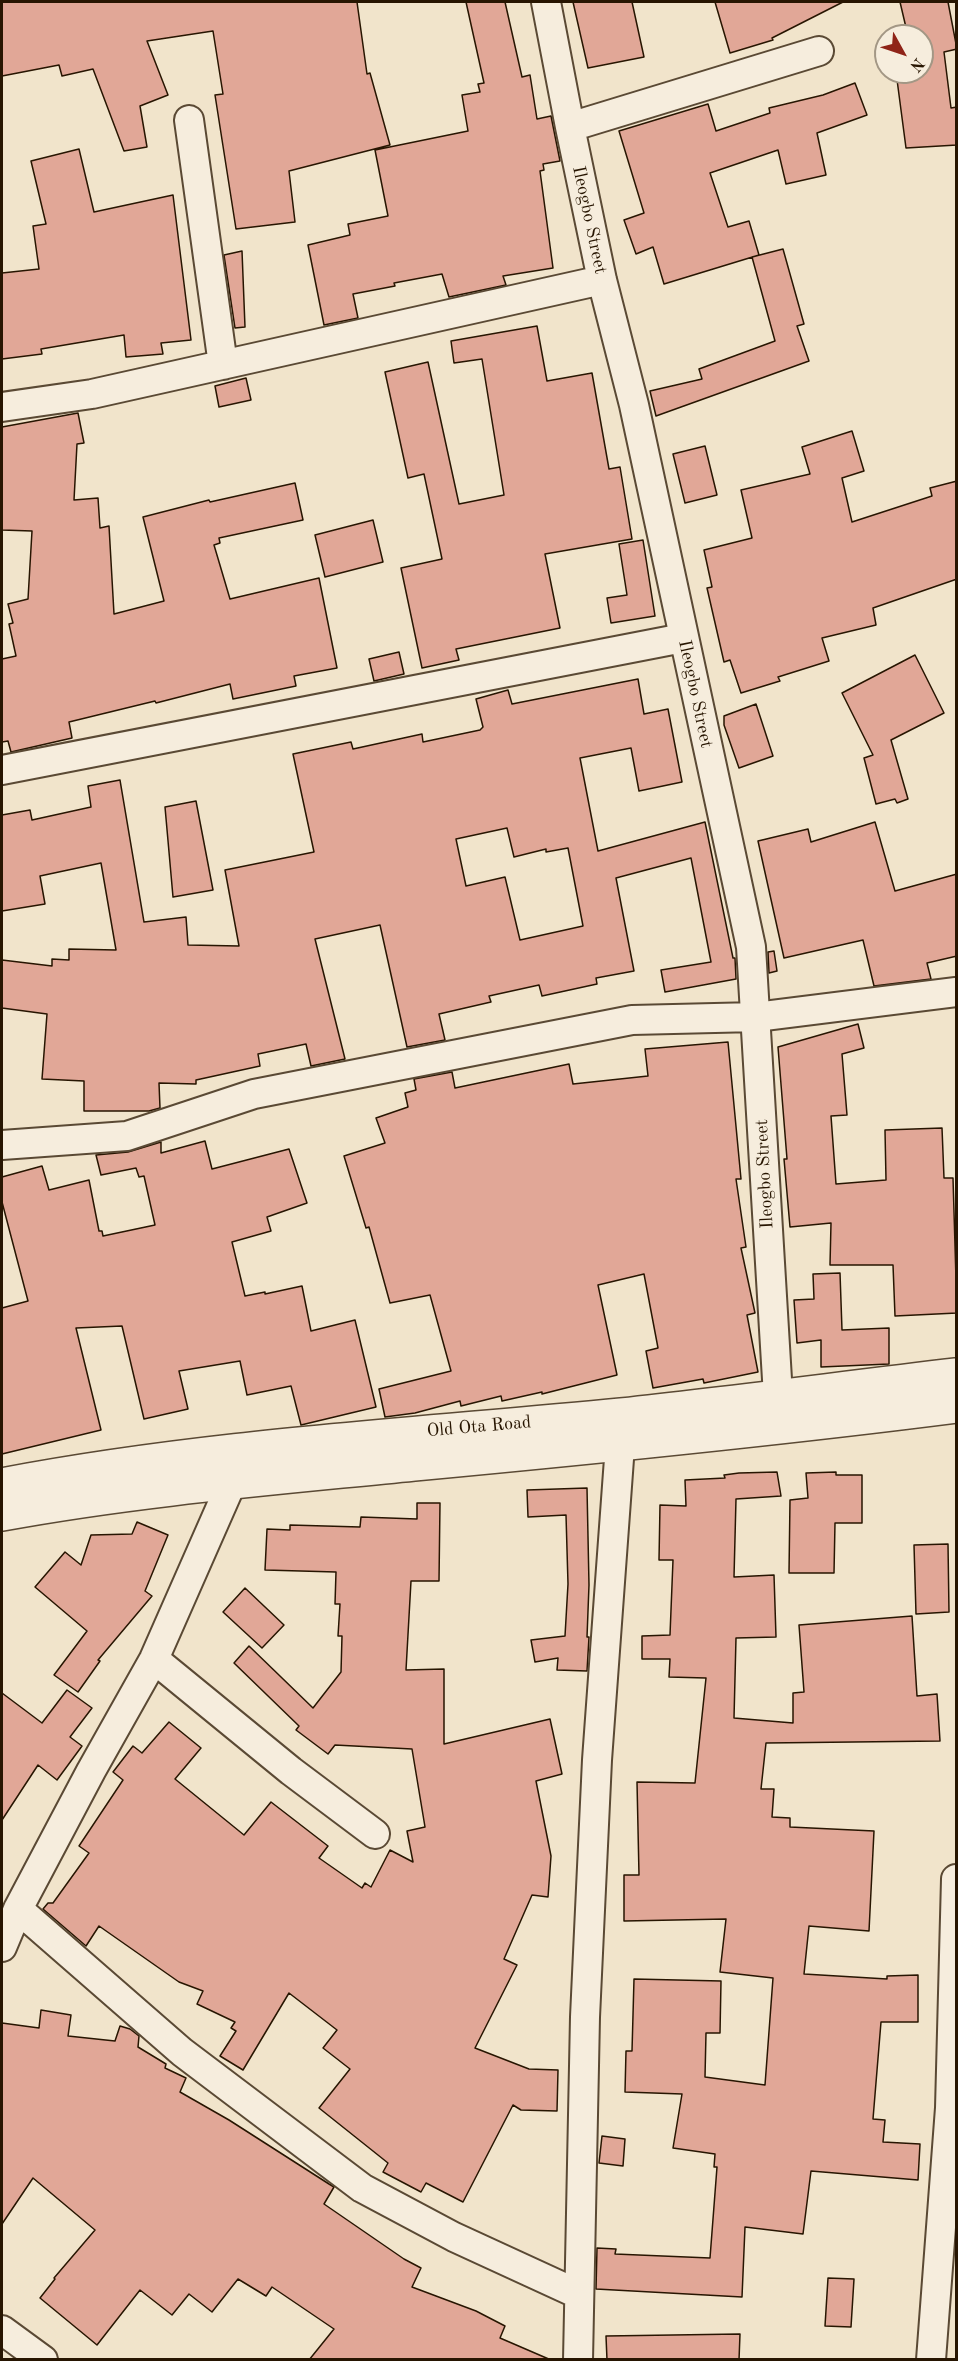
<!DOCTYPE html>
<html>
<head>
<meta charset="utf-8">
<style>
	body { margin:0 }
	#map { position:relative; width:958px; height:2361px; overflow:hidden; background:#f1e4cb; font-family:"Old Standard TT",serif }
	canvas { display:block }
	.frame { position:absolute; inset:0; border:3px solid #271501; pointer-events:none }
	.north { position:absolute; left:874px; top:24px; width:60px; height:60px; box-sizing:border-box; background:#f6eddd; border:2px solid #a39785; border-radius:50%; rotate:130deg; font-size:16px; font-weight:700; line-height:24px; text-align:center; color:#271501 }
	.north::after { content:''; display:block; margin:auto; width:21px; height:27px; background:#8f2418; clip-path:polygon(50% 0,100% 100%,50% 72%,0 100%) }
</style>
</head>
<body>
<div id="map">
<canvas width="958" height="2361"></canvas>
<div class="frame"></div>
<div class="north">N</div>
</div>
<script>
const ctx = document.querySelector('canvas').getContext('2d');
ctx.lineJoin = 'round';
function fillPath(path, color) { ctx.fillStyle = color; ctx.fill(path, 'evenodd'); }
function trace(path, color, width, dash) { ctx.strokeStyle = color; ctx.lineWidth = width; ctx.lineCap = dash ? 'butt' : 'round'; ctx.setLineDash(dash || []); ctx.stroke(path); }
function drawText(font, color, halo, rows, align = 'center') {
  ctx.font = font + ' "Old Standard TT",serif'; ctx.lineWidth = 4.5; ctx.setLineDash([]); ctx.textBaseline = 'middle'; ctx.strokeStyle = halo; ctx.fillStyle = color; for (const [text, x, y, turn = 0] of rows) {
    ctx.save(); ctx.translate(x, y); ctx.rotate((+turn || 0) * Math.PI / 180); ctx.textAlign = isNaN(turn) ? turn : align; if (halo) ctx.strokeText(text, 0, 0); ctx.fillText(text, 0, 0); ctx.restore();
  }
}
const building = new Path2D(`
	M 2,2 L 357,2 L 367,74 L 370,73 L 390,145 L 289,171 L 295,222 L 236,229 L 215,95 L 223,94 L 213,31 L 147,41 L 168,95 L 140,106 L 147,147 L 124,151 L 93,69 L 62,76 L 59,65 L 2,76 Z
	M 466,2 L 505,2 L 522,77 L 530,75 L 537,119 L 551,116 L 560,161 L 543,164 L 544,170 L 540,171 L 553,268 L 503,276 L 506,285 L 449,297 L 442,274 L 394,283 L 395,286 L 353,294 L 358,318 L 324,325 L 308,245 L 350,235 L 348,224 L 388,216 L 375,150 L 468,131 L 462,95 L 480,92 L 478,84 L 484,83 Z
	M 573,2 L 632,2 L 644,57 L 588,68 Z
	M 715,2 L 843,2 L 772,38 L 773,40 L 730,53 Z
	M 900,2 L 948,2 L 957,49 L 944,52 L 951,108 L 957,107 L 957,145 L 906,148 L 896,72 L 922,72 L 922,36 L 908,36 Z
	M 855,83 L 867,115 L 817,133 L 826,175 L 786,184 L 778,150 L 710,173 L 728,227 L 749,221 L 759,255 L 664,284 L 653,247 L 636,254 L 624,220 L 644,213 L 619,131 L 708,104 L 716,131 L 770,113 L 769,108 L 823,95 Z
	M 79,149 L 94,212 L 173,195 L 191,340 L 161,343 L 163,354 L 126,357 L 124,335 L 41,349 L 42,354 L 2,359 L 2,273 L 39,269 L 33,226 L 46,224 L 31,161 Z
	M 783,249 L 804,324 L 797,326 L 809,361 L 656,416 L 650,391 L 702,379 L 699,369 L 775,341 L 752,257 Z
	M 242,251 L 245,327 L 235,328 L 224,255 Z
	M 537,326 L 547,381 L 592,373 L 609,469 L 620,467 L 632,539 L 545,554 L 560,628 L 456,649 L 459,660 L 422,668 L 401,568 L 442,559 L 424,474 L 408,478 L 385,372 L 428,362 L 459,504 L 504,495 L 482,359 L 454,363 L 451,341 Z
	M 246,378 L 251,400 L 219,407 L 215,386 Z
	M 78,413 L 84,443 L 77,444 L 74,500 L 98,498 L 100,528 L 109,526 L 114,614 L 164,601 L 143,517 L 209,500 L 210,502 L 295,483 L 303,520 L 219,538 L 220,543 L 214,545 L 230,599 L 319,578 L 337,668 L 294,676 L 296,686 L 233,699 L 230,684 L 156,703 L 155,701 L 69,722 L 72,738 L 11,752 L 8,741 L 2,742 L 2,659 L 16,656 L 9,624 L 13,623 L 8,604 L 28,599 L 32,531 L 2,530 L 2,427 Z
	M 852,431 L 864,471 L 842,478 L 852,522 L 932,496 L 930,488 L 957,481 L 957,579 L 873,608 L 876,625 L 822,638 L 829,661 L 778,677 L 780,681 L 741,693 L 730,660 L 724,662 L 707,588 L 712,587 L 704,550 L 752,538 L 741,490 L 810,474 L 802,447 Z
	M 705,446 L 717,495 L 685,503 L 673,454 Z
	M 373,520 L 383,562 L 325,577 L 315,535 Z
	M 643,540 L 655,616 L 611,623 L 607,598 L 627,595 L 619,544 Z
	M 399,652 L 404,674 L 374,681 L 369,659 Z
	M 915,655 L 944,713 L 891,740 L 908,799 L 897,803 L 895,799 L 876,804 L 864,758 L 873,755 L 842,693 Z
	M 638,679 L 644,714 L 668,709 L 682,782 L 639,791 L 631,748 L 580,758 L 598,851 L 705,822 L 733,958 L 735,958 L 736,979 L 665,992 L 661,970 L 711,962 L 691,858 L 616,878 L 634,971 L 596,978 L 597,984 L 542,996 L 539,985 L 489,996 L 491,1002 L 439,1014 L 445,1040 L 407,1047 L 380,925 L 315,939 L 345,1059 L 311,1066 L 306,1044 L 258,1054 L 260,1066 L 196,1080 L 196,1084 L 159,1083 L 160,1108 L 149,1111 L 84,1111 L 84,1081 L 42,1079 L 47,1014 L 2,1008 L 2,960 L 52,966 L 52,959 L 69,960 L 69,949 L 116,950 L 101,863 L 40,876 L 45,904 L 2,911 L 2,815 L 30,810 L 32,820 L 91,807 L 88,786 L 120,780 L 144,922 L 186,917 L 188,945 L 239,946 L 225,870 L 314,852 L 293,754 L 351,742 L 353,749 L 422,734 L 423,742 L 480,730 L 483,727 L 476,699 L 508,690 L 512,704 ZM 507,828 L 514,857 L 546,849 L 546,852 L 568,848 L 583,926 L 520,940 L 505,877 L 466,886 L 456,839 Z
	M 756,704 L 773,756 L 739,768 L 724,725 L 724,716 Z
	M 196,801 L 213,890 L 173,897 L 165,807 Z
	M 875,822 L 895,891 L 957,874 L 957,956 L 927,963 L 931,979 L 874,986 L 863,940 L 784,958 L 758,841 L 808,829 L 811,842 Z
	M 774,951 L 777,971 L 769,973 L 768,952 Z
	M 858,1024 L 864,1048 L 842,1054 L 847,1115 L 831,1116 L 836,1184 L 886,1180 L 885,1130 L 942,1128 L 944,1178 L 953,1178 L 957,1313 L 895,1316 L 893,1265 L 830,1265 L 831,1223 L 790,1227 L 784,1159 L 787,1159 L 778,1047 Z
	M 728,1042 L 741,1179 L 736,1179 L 746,1247 L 741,1248 L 755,1313 L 747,1315 L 758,1372 L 704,1383 L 703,1379 L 653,1388 L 646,1351 L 658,1348 L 644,1274 L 598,1285 L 617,1375 L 542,1394 L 542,1392 L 502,1401 L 501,1396 L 461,1406 L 460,1401 L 415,1413 L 385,1417 L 379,1389 L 451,1371 L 430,1295 L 390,1303 L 369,1227 L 366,1228 L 344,1156 L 385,1143 L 376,1118 L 408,1107 L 405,1093 L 416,1090 L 414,1079 L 452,1072 L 455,1088 L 569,1064 L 573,1084 L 648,1076 L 645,1049 Z
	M 205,1141 L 212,1169 L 289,1149 L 307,1203 L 267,1217 L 271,1231 L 232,1242 L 245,1296 L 265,1292 L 265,1294 L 302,1286 L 311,1331 L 355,1320 L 376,1407 L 301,1425 L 291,1386 L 247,1395 L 240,1361 L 179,1371 L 188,1409 L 144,1419 L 122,1326 L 76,1328 L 101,1430 L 2,1454 L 2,1308 L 28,1301 L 2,1202 L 2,1177 L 42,1166 L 49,1190 L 89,1180 L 99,1231 L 102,1231 L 103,1236 L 155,1225 L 144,1176 L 139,1177 L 136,1168 L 101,1175 L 96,1155 L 128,1152 L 161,1142 L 161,1153 Z
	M 840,1273 L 842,1330 L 889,1328 L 889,1364 L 821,1367 L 821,1340 L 797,1343 L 794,1300 L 814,1299 L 813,1274 Z
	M 777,1472 L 781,1496 L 736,1499 L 734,1577 L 774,1575 L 776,1637 L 736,1638 L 734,1718 L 793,1723 L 793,1693 L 804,1692 L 799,1625 L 912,1616 L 917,1696 L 937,1694 L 940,1741 L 766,1743 L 761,1789 L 774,1789 L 772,1817 L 790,1818 L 790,1827 L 874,1831 L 869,1931 L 809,1926 L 804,1974 L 887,1979 L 887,1976 L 918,1975 L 918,2022 L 881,2022 L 873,2119 L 885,2120 L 883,2142 L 920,2144 L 918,2180 L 811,2171 L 803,2234 L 745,2227 L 742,2297 L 596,2289 L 597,2248 L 616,2249 L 615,2254 L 710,2258 L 717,2167 L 714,2167 L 715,2154 L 673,2148 L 682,2094 L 625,2092 L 626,2051 L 632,2051 L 634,1979 L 721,1981 L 720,2033 L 706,2033 L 705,2077 L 765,2085 L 773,1978 L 720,1972 L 726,1919 L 624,1921 L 624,1875 L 639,1875 L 637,1782 L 695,1783 L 706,1678 L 669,1677 L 670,1659 L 642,1659 L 642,1636 L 670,1635 L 673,1560 L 659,1560 L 660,1505 L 686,1506 L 685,1480 L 725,1478 L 724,1475 L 739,1473 Z
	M 836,1472 L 836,1475 L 862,1475 L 862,1523 L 835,1523 L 834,1573 L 789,1573 L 790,1500 L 808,1498 L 806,1473 Z
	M 587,1488 L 589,1585 L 587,1637 L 589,1637 L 587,1671 L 557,1670 L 558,1658 L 535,1662 L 531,1640 L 565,1636 L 568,1584 L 566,1515 L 528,1517 L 527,1490 Z
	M 417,1503 L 440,1503 L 439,1581 L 411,1581 L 406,1670 L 444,1669 L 444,1744 L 550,1719 L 562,1774 L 536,1781 L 551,1856 L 548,1897 L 532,1895 L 504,1959 L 517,1965 L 475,2048 L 529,2069 L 558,2070 L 557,2111 L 521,2110 L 513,2105 L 463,2202 L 426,2183 L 421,2192 L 383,2172 L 388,2163 L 319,2108 L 350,2069 L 323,2048 L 337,2030 L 289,1993 L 243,2070 L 220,2056 L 236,2031 L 231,2028 L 235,2022 L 197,2004 L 203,1991 L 179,1982 L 99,1926 L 86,1946 L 43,1909 L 48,1903 L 53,1903 L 89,1853 L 79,1846 L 123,1780 L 113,1772 L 133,1746 L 142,1753 L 169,1722 L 201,1748 L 175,1779 L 244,1835 L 271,1802 L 328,1846 L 319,1858 L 362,1888 L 365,1883 L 371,1887 L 390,1850 L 413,1862 L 407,1831 L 425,1827 L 412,1749 L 335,1745 L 328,1754 L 296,1730 L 299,1726 L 234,1663 L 249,1646 L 313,1708 L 341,1672 L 342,1636 L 338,1636 L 340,1604 L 335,1604 L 336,1572 L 265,1570 L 267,1529 L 290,1530 L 290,1525 L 360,1527 L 361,1517 L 417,1519 Z
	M 137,1522 L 168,1535 L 145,1591 L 152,1596 L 98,1660 L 100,1661 L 78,1692 L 54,1675 L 87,1631 L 35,1587 L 65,1552 L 81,1565 L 91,1535 L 132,1534 Z
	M 948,1544 L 949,1612 L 916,1614 L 914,1545 Z
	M 245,1588 L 284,1625 L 262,1648 L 223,1612 Z
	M 67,1690 L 92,1708 L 70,1737 L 82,1746 L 57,1780 L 38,1765 L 2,1820 L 2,1693 L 42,1723 Z
	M 41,2010 L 71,2015 L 68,2036 L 115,2041 L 120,2026 L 130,2029 L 139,2036 L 138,2047 L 166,2064 L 165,2068 L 186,2078 L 180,2092 L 229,2120 L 329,2184 L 334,2187 L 324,2204 L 404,2259 L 421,2268 L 412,2287 L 476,2311 L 505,2326 L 500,2338 L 551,2360 L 309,2360 L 334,2329 L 272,2287 L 266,2296 L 238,2279 L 212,2312 L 189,2294 L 172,2315 L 140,2290 L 97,2345 L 40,2298 L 55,2279 L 54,2278 L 95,2230 L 33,2178 L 2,2224 L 2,2023 L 39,2028 Z
	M 602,2136 L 625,2139 L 623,2166 L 599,2163 Z
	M 828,2278 L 854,2279 L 851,2327 L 825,2326 Z
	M 740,2334 L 739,2360 L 607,2360 L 606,2336 Z`);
fillPath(building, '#e1a797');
trace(building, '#271501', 1.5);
const minor = new Path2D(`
	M 546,2 L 570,127 L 602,280 L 634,405 L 751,947 L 778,1396
	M 189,120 L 223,365
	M 570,127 L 819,51
	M 2,407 L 92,394 L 602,280
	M 2,770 L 683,638
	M 2,1145 L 127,1136 L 254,1094 L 632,1020 L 756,1017 L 956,992
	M 154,1659 L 291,1771 L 375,1834
	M 18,1909 L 182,2052 L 362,2188 L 454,2237 L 578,2294
	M 2,1947 L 18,1909 L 91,1771 L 154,1659 L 232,1482
	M 2,2330 L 43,2360
	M 578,2360 L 585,2017 L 597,1760 L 620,1445
	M 931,2360 L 950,2108 L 956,1879`);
const tertiary = new Path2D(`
	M 2,1485 C 206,1446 414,1435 621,1415 C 733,1403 845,1388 956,1375
	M 2,1514 C 138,1489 276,1478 414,1464 C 595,1447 776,1429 956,1406`);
trace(minor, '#5a4934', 32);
trace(tertiary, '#5a4934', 36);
trace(minor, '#f6eddd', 28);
trace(tertiary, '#f6eddd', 33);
drawText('18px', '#271501', '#f6eddd', [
	["Ileogbo Street",589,220,78],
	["Ileogbo Street",695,694,78],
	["Ileogbo Street",765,1174,-93],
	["Old Ota Road",479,1427,-5]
]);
</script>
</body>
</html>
